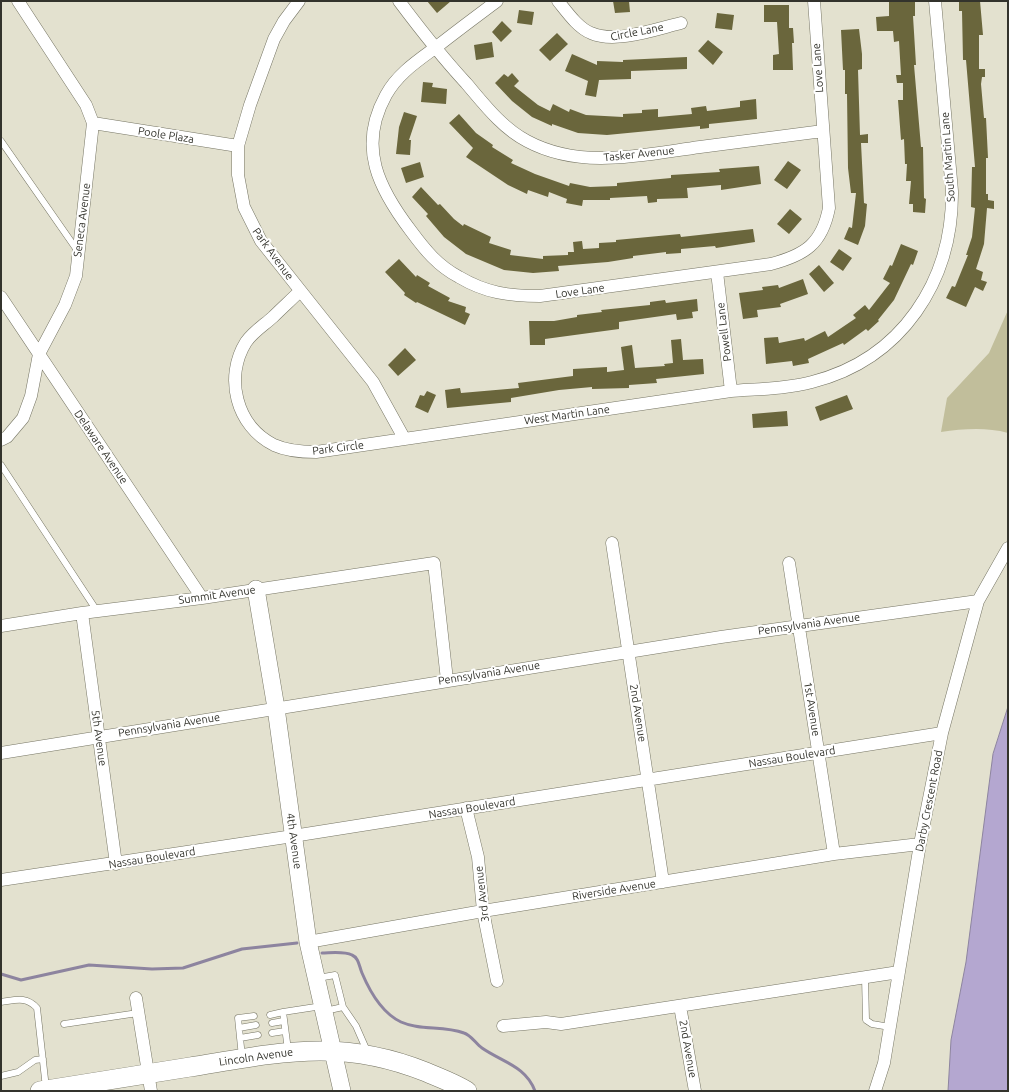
<!DOCTYPE html>
<html>
<head>
<meta charset="utf-8">
<style>
	body { margin:0 }
	#map { position:relative; width:1009px; height:1092px; overflow:hidden; background:#e3e1cf; font-family:Ubuntu,sans-serif }
	canvas { display:block }
	.frame { position:absolute; inset:0; border:2px solid #33332c; pointer-events:none }
</style>
</head>
<body>
<div id="map">
<canvas width="1009" height="1092"></canvas>
<div class="frame"></div>
</div>
<script>
const ctx = document.querySelector('canvas').getContext('2d');
ctx.lineJoin = 'round';
function fillPath(path, color) { ctx.fillStyle = color; ctx.fill(path, 'evenodd'); }
function trace(path, color, width, dash) { ctx.strokeStyle = color; ctx.lineWidth = width; ctx.lineCap = dash ? 'butt' : 'round'; ctx.setLineDash(dash || []); ctx.stroke(path); }
function drawText(font, color, halo, rows, align = 'center') {
  ctx.font = font + ' Ubuntu,sans-serif'; ctx.lineWidth = 4; ctx.setLineDash([]); ctx.textBaseline = 'middle'; ctx.strokeStyle = halo; ctx.fillStyle = color; for (const [text, x, y, turn = 0] of rows) {
    ctx.save(); ctx.translate(x, y); ctx.rotate((+turn || 0) * Math.PI / 180); ctx.textAlign = isNaN(turn) ? turn : align; if (halo) ctx.strokeText(text, 0, 0); ctx.fillText(text, 0, 0); ctx.restore();
  }
}
fillPath(new Path2D(`
	M 1008,310 L 1008,433 C 986,427 963,429 941,432 L 947,398 L 989,353 Z`), '#c1be9b');
const water = new Path2D(`
	M 1008,707 L 1008,1091 L 948,1091 L 951,1040 L 966,962 L 993,754 Z`);
fillPath(water, '#b4a7d0');
trace(water, '#8d849f', 1);
trace(new Path2D(`
	M 322,953 C 330,953 344,951 352,955 C 359,958 359,966 362,973 C 370,992 382,1013 401,1022 C 421,1031 443,1025 464,1033 C 471,1035 476,1044 482,1048 C 502,1062 526,1066 535,1091
	M 1,974 L 21,980 L 89,965 L 152,969 L 183,968 L 242,949 L 297,943`), '#8d849f', 3);
fillPath(new Path2D(`
	M 427,1 L 451,1 L 437,13 Z
	M 613,1 L 629,1 L 630,12 L 615,13 Z
	M 889,1 L 915,1 L 915,16 L 913,16 L 916,65 L 914,65 L 921,147 L 923,147 L 924,198 L 926,199 L 925,213 L 913,212 L 913,204 L 909,204 L 911,181 L 906,181 L 907,164 L 905,164 L 904,139 L 901,140 L 898,100 L 903,100 L 903,83 L 897,83 L 896,75 L 901,75 L 899,41 L 894,42 L 893,31 L 877,31 L 876,17 L 889,16 Z
	M 959,1 L 980,1 L 983,35 L 979,35 L 979,69 L 985,69 L 985,77 L 982,77 L 981,84 L 984,118 L 986,118 L 988,158 L 986,158 L 986,194 L 988,194 L 988,200 L 994,201 L 994,209 L 987,208 L 984,244 L 976,269 L 983,272 L 981,280 L 987,282 L 983,291 L 975,287 L 966,307 L 946,298 L 952,286 L 955,287 L 968,255 L 966,255 L 972,237 L 975,208 L 971,207 L 972,167 L 975,167 L 971,119 L 966,60 L 963,60 L 962,11 L 959,11 Z
	M 764,5 L 789,5 L 789,28 L 793,28 L 794,43 L 792,43 L 793,70 L 773,70 L 773,55 L 779,54 L 777,22 L 764,22 Z
	M 519,10 L 534,12 L 532,25 L 517,23 Z
	M 717,13 L 734,15 L 732,30 L 715,28 Z
	M 502,21 L 512,31 L 501,42 L 492,32 Z
	M 859,29 L 862,54 L 862,69 L 858,70 L 860,135 L 868,134 L 868,143 L 861,143 L 864,203 L 867,204 L 865,226 L 858,245 L 844,239 L 849,227 L 852,228 L 856,193 L 851,193 L 848,168 L 847,94 L 845,94 L 845,70 L 843,70 L 841,30 Z
	M 557,33 L 568,44 L 550,61 L 539,50 Z
	M 708,40 L 723,52 L 713,65 L 698,51 Z
	M 492,42 L 494,57 L 476,60 L 474,45 Z
	M 572,54 L 597,65 L 597,61 L 623,62 L 623,60 L 687,57 L 687,69 L 631,71 L 631,79 L 599,80 L 596,97 L 585,95 L 588,81 L 565,71 Z
	M 512,73 L 519,81 L 514,86 L 538,105 L 550,111 L 553,104 L 569,112 L 570,109 L 586,115 L 623,117 L 623,114 L 642,113 L 642,110 L 658,109 L 658,117 L 692,114 L 691,108 L 706,106 L 707,111 L 740,107 L 740,101 L 756,99 L 757,119 L 709,124 L 709,128 L 700,129 L 700,126 L 607,135 L 578,133 L 552,124 L 552,126 L 532,117 L 512,101 L 495,83 L 504,74 L 508,77 Z
	M 423,82 L 433,83 L 432,87 L 447,89 L 446,104 L 421,102 Z
	M 404,112 L 417,116 L 409,140 L 411,140 L 410,155 L 396,154 L 399,127 Z
	M 459,114 L 476,133 L 493,145 L 492,147 L 513,160 L 511,163 L 535,174 L 569,186 L 570,183 L 590,187 L 617,186 L 617,183 L 671,178 L 671,175 L 720,172 L 719,169 L 759,166 L 761,184 L 721,190 L 721,185 L 687,188 L 688,198 L 657,199 L 657,202 L 648,203 L 647,196 L 610,198 L 610,200 L 583,200 L 582,206 L 566,203 L 567,199 L 549,192 L 548,197 L 528,190 L 527,194 L 508,185 L 466,157 L 473,148 L 449,123 Z
	M 788,161 L 801,170 L 787,189 L 774,180 Z
	M 420,162 L 424,177 L 406,183 L 401,168 Z
	M 421,187 L 438,205 L 440,204 L 454,219 L 463,226 L 464,224 L 491,237 L 489,243 L 511,250 L 510,255 L 543,259 L 543,256 L 568,255 L 568,252 L 574,252 L 573,242 L 582,241 L 583,249 L 599,248 L 599,243 L 616,242 L 616,240 L 680,234 L 681,237 L 753,229 L 755,242 L 716,248 L 715,246 L 681,249 L 681,253 L 666,254 L 666,252 L 633,256 L 633,258 L 608,262 L 558,266 L 559,271 L 533,273 L 504,270 L 466,254 L 444,237 L 426,216 L 428,214 L 412,197 Z
	M 790,209 L 802,219 L 789,234 L 777,224 Z
	M 901,244 L 918,251 L 913,265 L 911,264 L 894,300 L 878,320 L 879,321 L 868,331 L 866,329 L 844,345 L 843,343 L 808,359 L 809,363 L 793,366 L 792,361 L 766,364 L 764,338 L 778,337 L 779,343 L 804,338 L 805,341 L 825,331 L 828,337 L 856,318 L 853,315 L 865,305 L 869,310 L 890,283 L 883,279 L 890,265 L 892,266 Z
	M 839,249 L 852,258 L 843,271 L 830,262 Z
	M 399,259 L 416,277 L 417,275 L 430,283 L 428,286 L 450,298 L 448,301 L 466,307 L 465,312 L 470,314 L 465,325 L 417,302 L 416,303 L 404,295 L 405,293 L 385,272 Z
	M 819,265 L 834,283 L 824,292 L 809,274 Z
	M 803,279 L 808,294 L 780,304 L 781,307 L 757,310 L 758,317 L 743,319 L 739,293 L 763,290 L 762,287 L 778,285 L 779,288 Z
	M 697,299 L 698,311 L 692,312 L 693,318 L 677,320 L 676,314 L 619,322 L 619,329 L 545,339 L 545,345 L 530,345 L 529,321 L 554,321 L 577,317 L 577,315 L 602,312 L 601,310 L 650,305 L 650,302 L 665,300 L 666,303 Z
	M 681,339 L 683,360 L 703,359 L 704,374 L 656,379 L 657,383 L 629,385 L 629,388 L 592,389 L 592,387 L 559,390 L 511,398 L 511,402 L 447,408 L 445,390 L 460,388 L 461,393 L 519,388 L 518,383 L 573,376 L 573,369 L 607,367 L 607,372 L 624,370 L 621,347 L 632,345 L 635,368 L 665,366 L 664,364 L 673,363 L 671,340 Z
	M 405,348 L 416,360 L 398,376 L 388,365 Z
	M 427,391 L 436,395 L 428,413 L 415,407 L 420,395 L 424,396 Z
	M 847,395 L 853,409 L 820,421 L 815,407 Z
	M 787,411 L 788,426 L 753,428 L 752,414 Z`), '#6a663c');
const lane = new Path2D(`
	M 1,141 L 77,250
	M 1,465 L 97,611
	M 865,977 L 866,1020 L 872,1024 L 890,1027
	M 318,978 L 335,975 L 343,1007 L 356,1026 L 367,1051
	M 1,1002 C 16,1000 26,996 37,1008 L 46,1088
	M 325,1011 L 343,1007
	M 270,1015 L 283,1012
	M 272,1023 L 284,1021
	M 64,1024 L 138,1013
	M 239,1028 L 256,1025
	M 272,1033 L 285,1031
	M 240,1038 L 258,1035
	M 288,1050 L 283,1012 L 322,1006
	M 242,1057 L 238,1018 L 254,1016
	M 1,1076 L 18,1072 L 35,1060 L 43,1059`);
const street = new Path2D(`
	M 299,1 L 284,21 L 274,39 L 250,105 L 238,146 L 238,175 L 244,207 L 261,241 L 373,382 L 404,438
	M 399,1 C 420,29 442,57 466,83 C 484,104 502,128 527,141 C 581,170 642,155 700,147 C 741,142 782,136 823,131
	M 497,1 C 477,16 458,30 439,45 C 419,60 398,73 386,95 C 357,147 379,189 411,231 C 425,250 438,266 459,277 C 486,293 509,296 540,296 L 771,264 C 805,255 822,244 829,208 L 814,1
	M 558,1 C 567,12 578,28 591,33 C 615,44 656,29 681,23
	M 93,123 L 238,146
	M 717,272 L 731,391
	M 300,291 C 291,300 282,308 273,317 C 264,325 253,332 246,342 C 224,377 236,426 274,445 C 287,451 301,452 316,452 L 731,391 C 757,389 786,389 812,382 C 902,359 953,281 952,191 L 935,1
	M 1,297 L 202,598
	M 1,440 L 7,437 L 23,418 L 31,396 L 39,354 L 65,305 L 76,276 L 93,123 L 86,105 L 18,1
	M 612,543 L 663,882
	M 789,563 L 834,854
	M 82,613 L 116,864
	M 1,626 L 82,613 L 202,598 L 434,563 L 447,680
	M 1,753 L 721,637 L 978,601
	M 466,808 L 478,857 L 483,911 L 497,981
	M 1,880 L 293,836 L 942,733
	M 308,942 L 483,911 L 834,854 L 920,844
	M 136,998 L 151,1091
	M 680,1006 L 695,1091
	M 503,1026 L 546,1022 L 561,1024 L 899,972
	M 875,1091 L 884,1063 L 920,844 L 942,733 L 978,601 L 1008,548`);
const secondary = new Path2D(`
	M 256,589 L 276,708 L 308,942 L 342,1091`);
const primary = new Path2D(`
	M 40,1091 C 90,1083 140,1075 190,1067 C 277,1053 340,1037 426,1072 C 440,1078 454,1083 467,1091`);
trace(lane, '#767564', 7);
trace(street, '#767564', 13);
trace(secondary, '#767564', 18);
trace(primary, '#767564', 20);
trace(lane, '#fff', 6);
trace(street, '#fff', 12);
trace(secondary, '#fff', 17);
trace(primary, '#fff', 19);
drawText('11px', '#33332c', '#fff', [
	["Circle Lane",637,32,-11],
	["Love Lane",818,68,-94],
	["Poole Plaza",166,135,9],
	["Tasker Avenue",639,154,-6],
	["South Martin Lane",948,157,-94],
	["Seneca Avenue",82,220,-83],
	["Park Avenue",273,254,54],
	["Love Lane",580,291,-8],
	["Powell Lane",724,332,-97],
	["West Martin Lane",567,415,-8],
	["Delaware Avenue",101,447,56],
	["Park Circle",338,448,-7],
	["Summit Avenue",217,595,-8],
	["Pennsylvania Avenue",809,624,-8],
	["Pennsylvania Avenue",489,673,-9],
	["1st Avenue",812,709,81],
	["2nd Avenue",638,713,81],
	["Pennsylvania Avenue",169,725,-9],
	["5th Avenue",99,738,82],
	["Nassau Boulevard",792,757,-9],
	["Darby Crescent Road",929,801,-79],
	["Nassau Boulevard",472,808,-9],
	["4th Avenue",294,841,82],
	["Nassau Boulevard",152,858,-9],
	["Riverside Avenue",614,890,-9],
	["3rd Avenue",482,894,-97],
	["2nd Avenue",688,1049,80],
	["Lincoln Avenue",256,1057,-8]
]);
</script>
</body>
</html>
